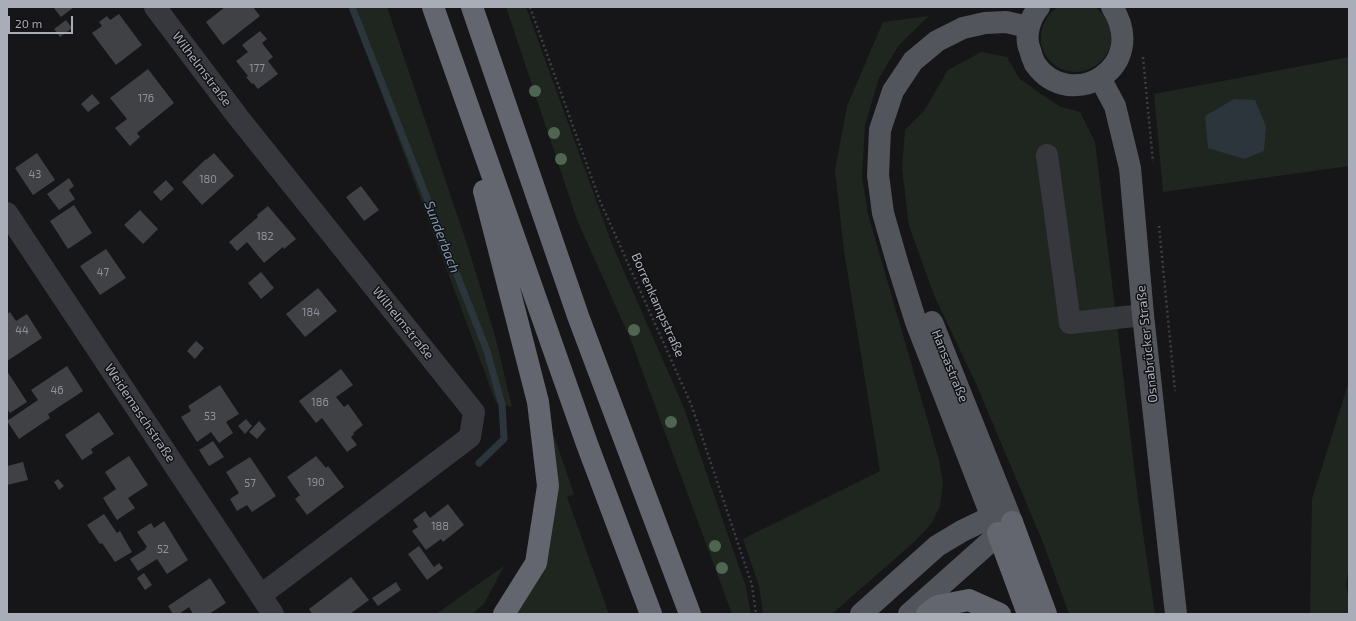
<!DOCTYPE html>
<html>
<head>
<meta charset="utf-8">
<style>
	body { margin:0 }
	#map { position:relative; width:1356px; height:621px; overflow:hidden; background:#161618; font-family:"Exo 2",sans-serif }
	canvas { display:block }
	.frame { position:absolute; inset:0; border:8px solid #a8adb8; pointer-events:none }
	.scale { position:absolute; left:8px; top:16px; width:65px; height:18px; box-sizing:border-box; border:2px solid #a8adb8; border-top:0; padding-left:5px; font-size:12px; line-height:14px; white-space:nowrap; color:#a8adb8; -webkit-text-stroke:3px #111113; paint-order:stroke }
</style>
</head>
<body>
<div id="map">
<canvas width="1356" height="621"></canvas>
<div class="frame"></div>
<div class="scale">20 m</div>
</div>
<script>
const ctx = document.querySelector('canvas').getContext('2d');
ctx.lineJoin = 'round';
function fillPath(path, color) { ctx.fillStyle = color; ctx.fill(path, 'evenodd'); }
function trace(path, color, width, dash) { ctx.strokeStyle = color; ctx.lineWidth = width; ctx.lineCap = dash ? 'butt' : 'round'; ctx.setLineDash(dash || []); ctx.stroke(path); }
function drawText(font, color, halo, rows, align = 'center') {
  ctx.font = font + ' "Exo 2",sans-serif'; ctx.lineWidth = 3; ctx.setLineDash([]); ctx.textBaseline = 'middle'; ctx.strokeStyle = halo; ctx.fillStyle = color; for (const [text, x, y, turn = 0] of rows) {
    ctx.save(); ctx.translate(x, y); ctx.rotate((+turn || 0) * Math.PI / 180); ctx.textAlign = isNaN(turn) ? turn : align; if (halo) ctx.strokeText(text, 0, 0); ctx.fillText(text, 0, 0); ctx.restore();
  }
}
fillPath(new Path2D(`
	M 349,7 L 387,7 L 468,247 L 495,336 L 512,407 L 496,403 L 413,178 Z
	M 506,7 L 526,7 L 612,244 L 684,408 L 745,584 L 751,614 L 732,614 L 630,338 L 577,220 Z
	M 1058,7 L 1094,7 C 1100,10 1105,16 1108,23 C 1123,55 1085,85 1056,66 C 1048,61 1041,50 1041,40 C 1041,26 1046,15 1058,7 Z
	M 929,16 L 899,45 L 879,78 L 865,125 L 862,177 L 868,214 L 939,460 L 943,483 L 940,506 L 932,523 L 914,542 L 832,614 L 763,614 L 759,586 L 743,539 L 880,471 L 844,251 L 835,170 L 847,106 L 883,22 Z
	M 981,52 L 1007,57 L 1019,78 L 1045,97 L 1061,107 L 1080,112 L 1095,142 L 1138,499 L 1155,614 L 1069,614 L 1042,540 L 977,386 L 934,295 L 909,226 L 902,168 L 905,130 L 924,111 L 948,70 Z
	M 1349,57 L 1349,166 L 1163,192 L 1154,94 Z
	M 1349,381 L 1349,565 L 1346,585 L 1349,601 L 1349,614 L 1310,614 L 1312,499 Z
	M 549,427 L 554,436 L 574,494 L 567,497 L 609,614 L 514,614 L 545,565 Z
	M 504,566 L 484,604 L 472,614 L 436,614 Z`), '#1e261f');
fillPath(new Path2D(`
	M 1234,99 L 1255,100 L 1266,126 L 1264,151 L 1244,159 L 1208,148 L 1205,116 Z`), '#2c353c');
trace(new Path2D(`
	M 352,7 L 487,351 L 502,405 L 504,439 L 479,463`), '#2c353c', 7);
fillPath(new Path2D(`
	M 53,7 L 74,7 L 61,17 Z
	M 225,7 L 253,7 L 260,16 L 223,45 L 206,22 Z
	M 119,14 L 142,45 L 116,65 L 92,33 L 102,26 L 99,22 L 107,16 L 110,20 Z
	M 66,20 L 72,28 L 60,37 L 54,29 Z
	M 260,31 L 267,39 L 262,43 L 273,57 L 268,61 L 278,74 L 258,89 L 253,83 L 252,84 L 246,77 L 248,76 L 236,61 L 248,52 L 242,45 Z
	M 148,69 L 174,103 L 137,133 L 140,137 L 130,146 L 115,128 L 127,119 L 110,98 Z
	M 92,94 L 100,103 L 88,112 L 81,104 Z
	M 37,153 L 55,180 L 33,195 L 15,168 Z
	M 214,153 L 234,176 L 202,205 L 182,182 L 206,159 L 206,160 Z
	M 69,178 L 74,186 L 69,190 L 75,199 L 59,210 L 47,194 Z
	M 166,180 L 174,189 L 161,201 L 153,192 Z
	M 361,186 L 379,210 L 364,221 L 346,197 Z
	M 74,205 L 92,233 L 68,249 L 50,221 Z
	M 268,206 L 296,239 L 284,249 L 283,247 L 264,263 L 247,242 L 237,251 L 229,242 L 258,217 L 257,215 Z
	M 140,210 L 158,229 L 143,244 L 124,225 Z
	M 106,249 L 126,278 L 100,295 L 80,266 Z
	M 261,272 L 274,288 L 261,299 L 248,283 Z
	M 318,288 L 337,311 L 305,337 L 286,314 Z
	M 10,312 L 16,321 L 27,314 L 42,338 L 7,361 L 7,314 Z
	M 196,341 L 204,348 L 195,359 L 187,351 Z
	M 67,366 L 83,391 L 48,414 L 50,418 L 19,439 L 7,421 L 38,400 L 31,390 Z
	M 341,369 L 353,385 L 336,397 L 344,407 L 348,404 L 363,425 L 353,433 L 354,434 L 351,437 L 357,445 L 347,452 L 322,418 L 316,423 L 299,401 Z
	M 7,371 L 27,402 L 10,413 L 7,409 Z
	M 220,385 L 239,414 L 226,422 L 233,433 L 219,443 L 211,432 L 197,442 L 181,417 L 191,411 L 188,406 Z
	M 99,412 L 114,434 L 91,449 L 93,453 L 82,460 L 65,435 Z
	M 246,419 L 252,426 L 245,434 L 238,426 Z
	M 259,421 L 266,429 L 257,439 L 249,432 Z
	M 213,441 L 224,457 L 209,466 L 199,450 Z
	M 129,456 L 148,485 L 128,498 L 135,508 L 117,520 L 103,498 L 116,489 L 105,472 Z
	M 316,456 L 326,468 L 328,466 L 344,487 L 307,515 L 295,499 L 300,495 L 287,477 Z
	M 250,457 L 276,496 L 252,512 L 247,505 L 237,511 L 230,499 L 239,493 L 226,472 Z
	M 23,462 L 28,480 L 7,485 L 7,466 Z
	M 58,479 L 64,486 L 59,490 L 54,482 Z
	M 448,504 L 464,525 L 443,542 L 441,539 L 426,550 L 412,531 L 418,527 L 413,520 L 425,511 L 430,518 Z
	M 104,514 L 117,533 L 120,531 L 132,552 L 115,562 L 102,543 L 100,544 L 87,525 Z
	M 164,521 L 188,560 L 167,574 L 157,559 L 138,571 L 130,559 L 146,549 L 145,548 L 147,547 L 137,532 L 151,523 L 154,528 Z
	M 419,546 L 434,567 L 439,563 L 443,568 L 427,580 L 408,554 Z
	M 144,573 L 152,585 L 145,590 L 137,578 Z
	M 351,577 L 369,600 L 350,614 L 312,614 L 309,609 Z
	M 210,578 L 226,603 L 209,614 L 193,614 L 189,607 L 179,614 L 173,614 L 168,606 Z
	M 396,582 L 401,590 L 378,606 L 372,598 Z`), '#404145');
trace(new Path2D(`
	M 530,7 L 600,201 L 691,404 L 752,585 L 756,614
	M 1143,57 L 1153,162
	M 1159,226 L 1175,391`), '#3d3f44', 2.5, [2, 3]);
trace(new Path2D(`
	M 155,7 L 238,117 L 474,412 L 470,437 L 261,595
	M 1047,155 L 1070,323 L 1143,315
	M 7,213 L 273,614`), '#37383d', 22);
trace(new Path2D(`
	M 1039,7 C 1030,18 1024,36 1030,50 C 1031,54 1033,60 1035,64 C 1070,114 1151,68 1112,7
	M 1100,78 L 1115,106 L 1130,168 L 1143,315 L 1176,614
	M 932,322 L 1012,522
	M 998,533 L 916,322 L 898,265 L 883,213 L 878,175 L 880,130 L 893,91 L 913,61 L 937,41 L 963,28 L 985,23 L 1006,22 L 1028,27
	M 861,614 L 937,546 L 962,531 L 991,517 L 1005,520
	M 909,614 L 1010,524`), '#53555c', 22);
trace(new Path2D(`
	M 433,7 L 587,444 L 651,614
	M 472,7 L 578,316 L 690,614
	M 484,191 L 538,402 L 548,486 L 536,563 L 504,614
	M 1012,522 L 1046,614
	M 998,533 L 1028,614
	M 927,614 L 938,606 L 969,600 L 1000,614`), '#63666e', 22);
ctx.fillStyle = '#506452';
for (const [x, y] of [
	[535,91],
	[554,133],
	[561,159],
	[634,330],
	[671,422],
	[715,546],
	[722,568]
]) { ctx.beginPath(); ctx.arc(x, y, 6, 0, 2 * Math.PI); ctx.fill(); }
drawText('11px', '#8e929b', null, [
	["177",257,68],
	["176",146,98],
	["43",35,174],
	["180",208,179],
	["182",265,236],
	["47",103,272],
	["184",311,312],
	["44",22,330],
	["46",57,390],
	["186",320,402],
	["53",210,416],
	["190",316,482],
	["57",250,483],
	["188",440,526],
	["52",163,549]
]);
drawText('13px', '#a8adb8', '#111113', [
	["Wilhelmstraße",202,69,53],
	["Borrenkampstraße",658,305,66],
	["Wilhelmstraße",403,323,51],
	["Osnabrücker Straße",1147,344,-96],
	["Hansastraße",950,366,68],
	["Weidemaschstraße",140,413,56]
]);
drawText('italic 14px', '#7f9bb3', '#111113', [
	["Sunderbach",442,237,69]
]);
</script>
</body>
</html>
